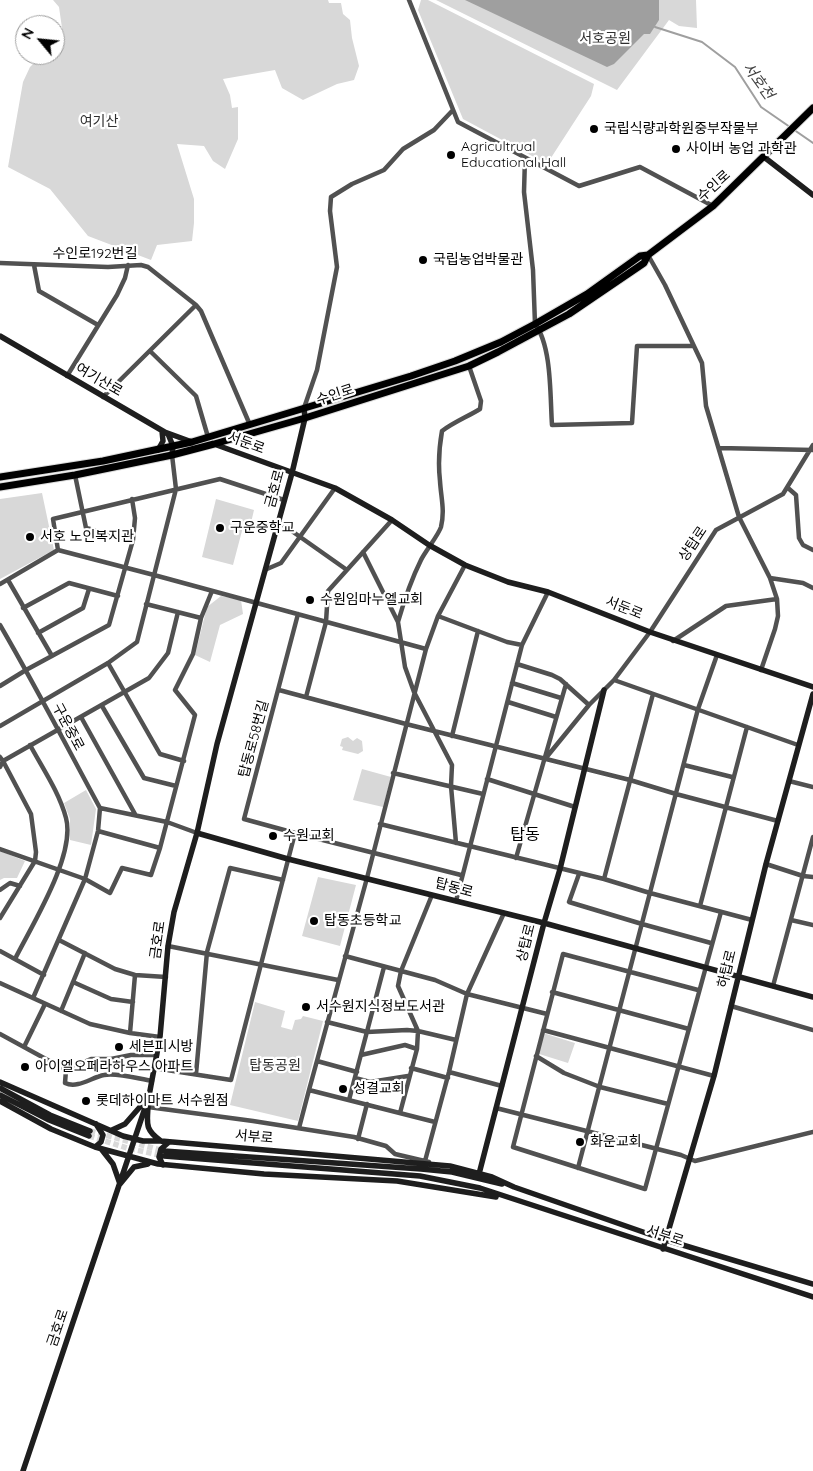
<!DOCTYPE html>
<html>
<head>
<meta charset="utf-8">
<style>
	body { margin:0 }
	#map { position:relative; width:813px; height:1471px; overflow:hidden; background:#fff; font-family:Quicksand,sans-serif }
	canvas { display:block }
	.north { position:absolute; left:15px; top:15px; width:50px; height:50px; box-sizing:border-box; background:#fff; border:1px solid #999; border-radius:50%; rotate:298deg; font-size:14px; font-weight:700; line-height:20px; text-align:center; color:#000 }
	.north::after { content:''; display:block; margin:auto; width:18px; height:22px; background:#000; clip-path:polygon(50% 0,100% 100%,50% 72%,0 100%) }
</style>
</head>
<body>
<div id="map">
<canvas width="813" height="1471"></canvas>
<div class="north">N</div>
</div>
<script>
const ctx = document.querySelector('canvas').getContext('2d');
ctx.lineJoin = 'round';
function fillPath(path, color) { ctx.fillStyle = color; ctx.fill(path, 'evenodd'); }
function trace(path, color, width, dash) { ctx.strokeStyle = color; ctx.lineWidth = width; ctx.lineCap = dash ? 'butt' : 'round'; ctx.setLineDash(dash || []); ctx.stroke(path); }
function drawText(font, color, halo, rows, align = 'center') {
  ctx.font = font + ' Quicksand,"Noto Sans KR",sans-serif'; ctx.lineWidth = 4.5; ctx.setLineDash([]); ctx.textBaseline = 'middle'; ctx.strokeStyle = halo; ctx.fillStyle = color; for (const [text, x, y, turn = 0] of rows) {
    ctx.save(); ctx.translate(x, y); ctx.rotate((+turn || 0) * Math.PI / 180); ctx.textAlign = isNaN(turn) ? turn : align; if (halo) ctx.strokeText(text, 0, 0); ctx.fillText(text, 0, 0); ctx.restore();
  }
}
fillPath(new Path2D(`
	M 53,0 L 328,0 L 329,3 L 341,3 L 343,14 L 350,20 L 352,38 L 359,66 L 354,80 L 337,84 L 303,100 L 282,88 L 275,70 L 223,79 L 230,95 L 232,108 L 238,107 L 238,139 L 225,169 L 213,161 L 204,146 L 177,144 L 194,199 L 194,223 L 192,241 L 157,245 L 151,260 L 88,236 L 50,189 L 8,167 L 23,82 L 30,67 L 42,55 L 55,55 L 55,41 L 62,28 L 59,7 Z
	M 421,0 L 428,0 L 594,84 L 591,96 L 547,164 L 463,119 L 418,10 Z
	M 436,0 L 696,0 L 697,28 L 679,26 L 669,20 L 617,90 Z
	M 42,493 L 54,550 L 0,579 L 0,499 Z
	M 216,499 L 254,510 L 250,527 L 243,527 L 233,565 L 202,557 Z
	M 221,596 L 241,600 L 243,614 L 220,625 L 210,662 L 195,655 L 207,607 Z
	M 348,737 L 353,741 L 357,738 L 362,741 L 363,751 L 358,754 L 342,750 L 343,747 L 340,746 L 342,739 Z
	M 362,769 L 391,777 L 383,807 L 353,800 Z
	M 86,790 L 96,809 L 91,845 L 70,840 L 70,819 L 64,803 Z
	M 0,851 L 25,861 L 17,878 L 4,878 L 0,880 Z
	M 318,877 L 356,885 L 340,946 L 302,936 Z
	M 255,1002 L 285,1011 L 281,1027 L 292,1030 L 295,1020 L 301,1019 L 303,1016 L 323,1021 L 298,1121 L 230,1105 Z
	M 543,1033 L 575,1043 L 568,1063 L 536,1053 Z`), '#d8d8d8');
fillPath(new Path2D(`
	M 465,0 L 659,0 L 659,20 L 650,34 L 644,34 L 614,64 L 607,67 Z`), '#9f9f9f');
trace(new Path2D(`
	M 655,27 L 702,42 L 735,67 L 761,107 L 813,143`), '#9f9f9f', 2);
trace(new Path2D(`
	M 90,1131 L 164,1151
	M 89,1136 L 127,1148 L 164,1156`), '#d9d9d9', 5.5, [5.5, 3]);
const primary = new Path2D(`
	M 0,477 L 103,461 L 192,442 L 411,376 L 455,361 L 501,342 L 535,324 L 587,294 L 640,256 L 648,255 L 713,206 L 813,108
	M 0,487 L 75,475 L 172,455 L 214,444 L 305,418 L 469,366 L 498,352 L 569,314 L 644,263 L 648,255`);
trace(primary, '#dbdbdb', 9);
trace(new Path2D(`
	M 409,0 L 458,122 L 579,186 L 640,167 L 713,206
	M 525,158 L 524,192 L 533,270 L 535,324 C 552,346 550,397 552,425 L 632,423 L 637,346 L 694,346
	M 648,255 L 665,285 L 702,363 L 706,406 L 739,517 L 770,578 L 777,599 L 778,616 L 775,629 L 761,670
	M 0,263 L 108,267 L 141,265 L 148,267 L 196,305 L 201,311 L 250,425
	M 34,265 L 39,291 L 98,325
	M 150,351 L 196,396 L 208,437
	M 67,376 L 117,295 L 125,278 L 128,265
	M 103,397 L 196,305
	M 304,408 L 317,370 L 337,267 L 330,211 L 331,197 L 352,184 L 384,170 L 403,149 L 434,130 L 453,110
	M 719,448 L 813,450
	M 75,475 L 86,528 L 133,540
	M 788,488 L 796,495 L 799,538 L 803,545 L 813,550
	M 279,522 L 347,570
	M 58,550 L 53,519 L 220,479 L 284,500
	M 363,552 L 398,622 L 405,667 L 414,692 L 452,765 L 451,786 L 456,843
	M 267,569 L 281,563 L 335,488
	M 770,578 L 803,583 L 813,588
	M 8,580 L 52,656
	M 0,584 L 58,550 L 154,575 L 426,649
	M 146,604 L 201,618
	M 23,608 L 69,583 L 118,596
	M 438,616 L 507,642 L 522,645
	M 398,622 C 404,601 411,580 421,560 C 425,552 439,534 441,527 C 445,510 441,498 440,481 C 438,464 439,448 442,431 C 454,422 467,417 480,409 L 481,401 L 469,366
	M 0,625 C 35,685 67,747 100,808 L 167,822 L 197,833
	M 38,633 L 83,608 L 89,589
	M 673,641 L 726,606 L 777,599
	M 108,663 L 160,754 L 184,761
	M 517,664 L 552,675 L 560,679 L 589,705
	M 614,680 L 798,745
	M 512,683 L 561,698
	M 0,686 L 26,670 L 109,625 L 133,540 L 135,518 L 132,499
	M 279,690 L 406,724 L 630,780 L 676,794 L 778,821
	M 306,697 L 326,622 L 328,591 L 392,520
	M 508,702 L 556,717
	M 102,706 L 144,778 L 176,786
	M 81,717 L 135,814
	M 0,726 L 108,663 L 137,642 L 176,489 L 172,455
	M 452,736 L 478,631
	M 0,757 L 3,761 L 31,814 L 36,852 L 35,861 L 0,918
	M 545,759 L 589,705 L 614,680 L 650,632 L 716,530 L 783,494 L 813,445
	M 684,765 L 732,777
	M 0,767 L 3,761 L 149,678 L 168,653 L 178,612
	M 393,773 L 483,794
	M 487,779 L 575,807
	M 789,781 L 813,787
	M 380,824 L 604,879 L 650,893 L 752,920
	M 98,831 L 160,848
	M 295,833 L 461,875
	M 0,849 L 85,879 L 110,893 L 122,868 L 151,875 L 160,848 L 195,715 L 175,690 L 193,654 L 201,618 L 212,591
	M 516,858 L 566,684
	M 766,864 L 803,876 L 813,877
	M 579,874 L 569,902 L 642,924 L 711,943
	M 604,879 L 653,694
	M 0,890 L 10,883 L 20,886
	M 456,901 L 522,645 L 548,592
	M 700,906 L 747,727
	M 791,920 L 813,925
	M 59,940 L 115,969 L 135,975 L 166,977
	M 168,946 L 338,980
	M 0,951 L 44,975
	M 345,956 L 435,980 L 467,994 L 547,1014
	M 15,959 C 32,925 76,855 66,818 C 59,792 43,769 30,745
	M 73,982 L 111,999 L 133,1002
	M 0,983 L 90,1024 L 130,1033 L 160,1037
	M 773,986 L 813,837
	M 698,990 L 563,954 L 513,1147 L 645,1189 L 721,912
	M 552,992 L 689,1029
	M 33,998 L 85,879 L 98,831 L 100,808
	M 731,1006 L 813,1030
	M 61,1011 L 85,953
	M 327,1022 L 367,1032 L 407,1030 L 418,1031 L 456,1040
	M 543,1030 L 714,1076
	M 130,1033 L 135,975
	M 0,1034 L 66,1070
	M 24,1047 L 45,1004
	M 361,1055 L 405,1045 L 417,1049
	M 536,1056 L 564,1073 L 600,1087 L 668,1104
	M 317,1061 L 357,1072
	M 154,1068 L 231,1080 L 295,833 L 244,819 L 298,614
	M 411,1068 L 448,1078
	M 66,1070 L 65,1083 C 78,1089 92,1077 104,1075 C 116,1072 139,1079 152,1081
	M 66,1070 L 91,1059 L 111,1059 L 131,1055 L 157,1055
	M 449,1072 L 502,1086
	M 196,1074 L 207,952 L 230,868 L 283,880
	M 355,1078 L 370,1082 L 408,1076
	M 349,1100 L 384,967
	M 148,1107 L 253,1121 L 354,1137 L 386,1146 L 395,1154 L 429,1162
	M 496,1108 L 681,1155 L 695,1161 L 813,1132
	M 400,1113 L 417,1049 L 418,1031 L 398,986 L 401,971 L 432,895
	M 435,1122 L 309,1090 L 367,878 L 426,649 L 438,616 L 465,565
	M 299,1128 L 309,1090
	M 358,1139 L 367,1104
	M 425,1161 L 449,1072 L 467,994 L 504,913
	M 578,1168 L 698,709 L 717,655`), '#515151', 4.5);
trace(new Path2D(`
	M 764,157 L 813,195
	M 0,336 L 168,434 L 173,446 L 172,455
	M 214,444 L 335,488 L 392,520 L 429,545 L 465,565 L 508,582 L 548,592 L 650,632 L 813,687
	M 158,450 L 163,441 L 162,431 L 192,442
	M 197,833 L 288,859 L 544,923 L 813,997
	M 0,1082 L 123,1136 L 143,1141 L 161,1141 L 450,1166 L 492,1177 L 514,1187 L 666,1240 L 813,1284
	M 0,1088 L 50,1115 L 90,1131
	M 0,1095 L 49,1120 L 89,1136
	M 0,1101 L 51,1129 L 95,1147 L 158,1164 L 264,1174 L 397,1181 L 496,1197
	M 148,1107 C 147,1124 145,1130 161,1141
	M 112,1130 L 125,1124 L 146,1100
	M 95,1147 L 101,1142 L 103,1135 L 96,1124
	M 102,1150 L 113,1164 L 120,1184 L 134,1167 L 148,1164
	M 164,1151 L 421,1169 L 452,1172 L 502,1184
	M 164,1156 L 420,1176 L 480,1188 L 813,1297
	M 163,1165 L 159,1157 L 161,1149 L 169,1142
	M 479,1174 L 544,923 L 560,869 L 604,690
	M 663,1249 L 714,1076 L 766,864 L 813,694
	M 23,1471 L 149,1096 L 160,1037 L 168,946 L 174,912 L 197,833 L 217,744 L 292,473 L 305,418 L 304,408`), '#1e1e1e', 5.5);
trace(primary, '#000', 7);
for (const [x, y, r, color] of [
	[594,129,5,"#000"],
	[676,149,5,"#000"],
	[451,155,5,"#000"],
	[423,260,5,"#000"],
	[220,528,5,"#000"],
	[30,537,5,"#000"],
	[310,600,5,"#000"],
	[273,836,5,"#000"],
	[314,921,5,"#000"],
	[306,1007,5,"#000"],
	[119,1047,5,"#000"],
	[25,1067,5,"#000"],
	[343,1089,5,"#000"],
	[86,1101,5,"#000"],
	[580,1142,5,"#000"]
]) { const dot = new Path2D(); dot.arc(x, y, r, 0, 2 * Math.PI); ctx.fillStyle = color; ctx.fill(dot); trace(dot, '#fff', 2); }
drawText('14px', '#2f2f2f', '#fff', [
	["서호공원",605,39],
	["여기산",99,122],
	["탑동공원",275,1066]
]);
drawText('14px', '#000', '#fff', [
	["국립식량과학원중부작물부",604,129],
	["Agricultrual",461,147],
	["Educational Hall",461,163],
	["사이버 농업 과학관",686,149],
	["국립농업박물관",433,260],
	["구운중학교",230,528],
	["서호 노인복지관",40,537],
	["수원임마누엘교회",320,600],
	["수원교회",283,836],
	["탑동초등학교",324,921],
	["서수원지식정보도서관",316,1007],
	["세븐피시방",129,1047],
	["아이엘오페라하우스 아파트",35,1067],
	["성결교회",353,1089],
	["롯데하이마트 서수원점",96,1101],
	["화운교회",590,1142]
], 'left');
drawText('14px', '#000', '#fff', [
	["수인로",714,186,-42],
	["수인로192번길",95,254],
	["여기산로",99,380,30],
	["수인로",335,395,-18],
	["서둔로",246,443,20],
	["금호로",275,489,-75],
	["상탑로",693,544,-56],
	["서둔로",624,608,22],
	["구운중로",68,727,62],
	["탑동로58번길",254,739,-75],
	["탑동로",454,888,15],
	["금호로",158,940,-82],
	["상탑로",526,943,-76],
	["하탑로",727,969,-76],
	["서부로",254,1137,5],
	["서부로",665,1236,18],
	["금호로",58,1328,-71]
]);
drawText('italic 15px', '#404040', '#fff', [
	["서호천",758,81,54]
]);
drawText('16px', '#000', '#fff', [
	["탑동",525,835]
]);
</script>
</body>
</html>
